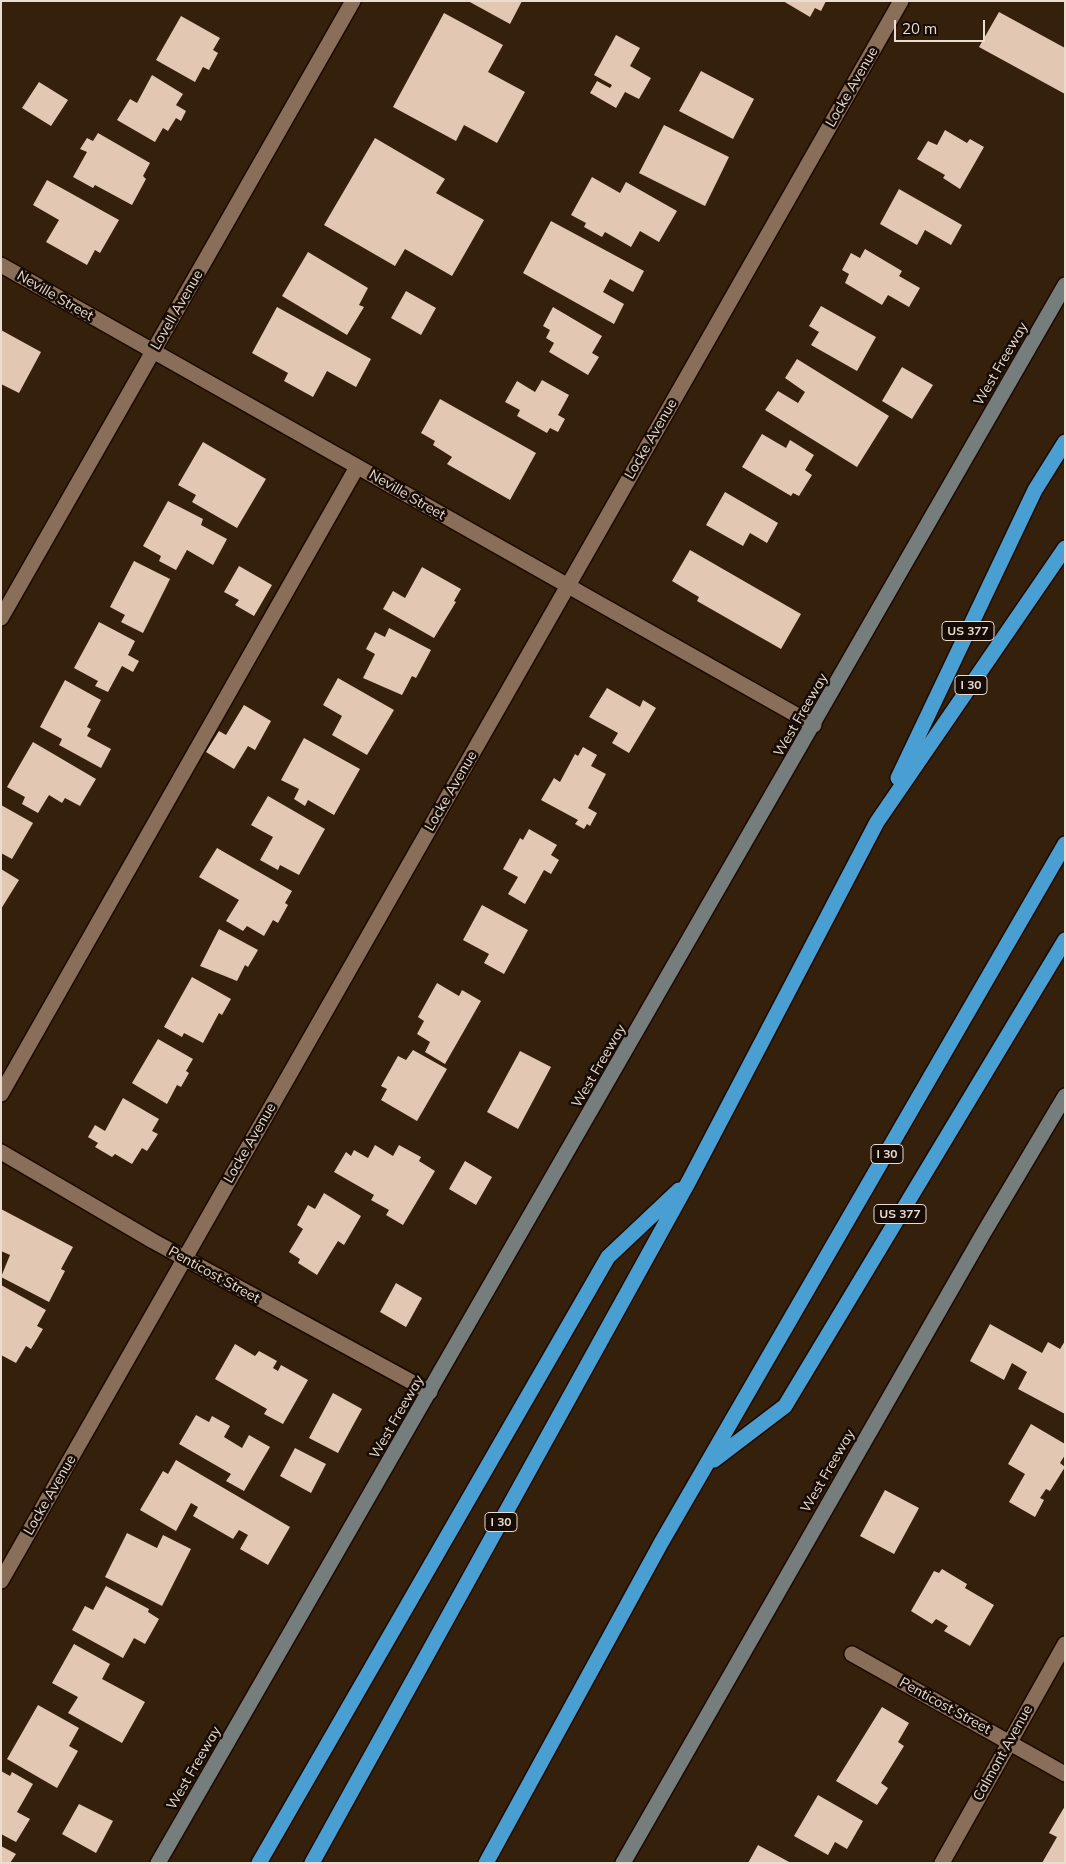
<!DOCTYPE html>
<html>
<head>
<meta charset="utf-8">
<style>
	body { margin:0 }
	#map { position:relative; width:1066px; height:1864px; overflow:hidden; background:#35200c; font-family:Mulish,sans-serif }
	canvas { display:block }
	.frame { position:absolute; inset:0; border:2px solid #eadccf; pointer-events:none }
	.scale { position:absolute; left:894px; top:20px; width:91px; height:22px; box-sizing:border-box; border:2px solid #eadccf; border-top:0; padding-left:6px; font-size:15px; line-height:18px; white-space:nowrap; color:#eadccf; -webkit-text-stroke:4px #160c05; paint-order:stroke }
</style>
</head>
<body>
<div id="map">
<canvas width="1066" height="1864"></canvas>
<div class="frame"></div>
<div class="scale">20 m</div>
</div>
<script>
const ctx = document.querySelector('canvas').getContext('2d');
ctx.lineJoin = 'round';
function fillPath(path, color) { ctx.fillStyle = color; ctx.fill(path, 'evenodd'); }
function trace(path, color, width, dash) { ctx.strokeStyle = color; ctx.lineWidth = width; ctx.lineCap = dash ? 'butt' : 'round'; ctx.setLineDash(dash || []); ctx.stroke(path); }
function drawText(font, color, halo, rows, align = 'center') {
  ctx.font = font + ' Mulish,sans-serif'; ctx.lineWidth = 5; ctx.setLineDash([]); ctx.textBaseline = 'middle'; ctx.strokeStyle = halo; ctx.fillStyle = color; for (const [text, x, y, turn = 0] of rows) {
    ctx.save(); ctx.translate(x, y); ctx.rotate((+turn || 0) * Math.PI / 180); ctx.textAlign = isNaN(turn) ? turn : align; if (halo) ctx.strokeText(text, 0, 0); ctx.fillText(text, 0, 0); ctx.restore();
  }
}
fillPath(new Path2D(`
	M 468,1 L 522,1 L 510,24 Z
	M 783,1 L 826,1 L 821,11 L 815,8 L 810,17 Z
	M 999,12 L 1065,48 L 1065,94 L 979,47 Z
	M 444,13 L 503,45 L 488,72 L 525,92 L 497,143 L 464,125 L 456,141 L 393,107 Z
	M 181,16 L 220,38 L 213,50 L 218,53 L 209,70 L 203,67 L 195,82 L 156,60 Z
	M 616,35 L 640,48 L 630,66 L 651,78 L 639,99 L 625,92 L 616,108 L 590,93 L 597,81 L 610,88 L 612,85 L 594,75 Z
	M 701,71 L 754,99 L 733,139 L 679,111 Z
	M 152,75 L 183,94 L 176,105 L 186,111 L 181,121 L 176,118 L 168,131 L 163,128 L 155,142 L 117,120 L 130,99 L 137,103 Z
	M 39,82 L 68,100 L 51,126 L 22,108 Z
	M 664,125 L 729,157 L 705,206 L 639,173 Z
	M 945,130 L 967,143 L 970,139 L 984,147 L 960,189 L 943,178 L 945,175 L 917,159 L 928,141 L 937,145 Z
	M 98,133 L 150,163 L 143,176 L 146,179 L 132,205 L 95,185 L 93,188 L 73,177 L 87,152 L 80,149 L 87,138 L 93,141 Z
	M 375,138 L 445,179 L 436,193 L 484,220 L 452,276 L 405,249 L 395,266 L 324,225 Z
	M 592,177 L 620,193 L 626,182 L 677,211 L 659,242 L 640,231 L 631,247 L 605,232 L 602,237 L 584,227 L 586,223 L 571,215 Z
	M 47,180 L 119,220 L 100,253 L 95,250 L 87,265 L 46,242 L 59,220 L 33,205 Z
	M 899,189 L 962,225 L 951,245 L 925,230 L 917,245 L 880,224 Z
	M 551,221 L 644,271 L 633,292 L 610,279 L 603,292 L 624,304 L 614,324 L 523,273 Z
	M 865,249 L 902,271 L 899,276 L 920,288 L 909,307 L 888,295 L 882,305 L 845,283 L 849,274 L 842,270 L 851,253 L 860,258 Z
	M 308,252 L 368,288 L 359,305 L 364,307 L 347,335 L 282,296 Z
	M 406,291 L 436,308 L 421,335 L 391,318 Z
	M 821,306 L 876,337 L 857,371 L 811,345 L 819,332 L 809,326 Z
	M 277,307 L 371,359 L 356,387 L 327,371 L 313,397 L 284,381 L 288,373 L 252,353 Z
	M 553,307 L 602,336 L 592,353 L 599,357 L 588,375 L 549,352 L 554,343 L 546,338 L 550,330 L 543,326 Z
	M 1,330 L 41,352 L 19,393 L 1,384 Z
	M 797,359 L 889,416 L 857,467 L 765,410 L 778,391 L 798,403 L 805,392 L 785,378 Z
	M 902,367 L 933,385 L 912,419 L 882,401 Z
	M 542,380 L 569,395 L 558,415 L 565,419 L 558,432 L 550,428 L 547,433 L 517,416 L 520,410 L 505,402 L 517,381 L 535,392 Z
	M 440,399 L 536,453 L 510,500 L 447,464 L 452,457 L 433,445 L 435,441 L 421,433 Z
	M 762,434 L 786,448 L 790,440 L 814,455 L 805,470 L 812,475 L 799,496 L 793,493 L 791,496 L 742,467 Z
	M 203,442 L 266,479 L 237,528 L 192,502 L 196,495 L 178,485 Z
	M 725,492 L 778,523 L 767,543 L 750,533 L 743,546 L 706,525 Z
	M 168,501 L 203,519 L 201,525 L 227,539 L 213,565 L 187,550 L 176,570 L 159,561 L 161,556 L 143,546 Z
	M 690,550 L 801,614 L 781,649 L 697,601 L 699,597 L 672,581 Z
	M 134,561 L 170,579 L 143,633 L 121,622 L 125,615 L 110,607 Z
	M 239,566 L 272,585 L 254,616 L 235,605 L 239,600 L 224,592 Z
	M 422,567 L 461,589 L 454,601 L 456,602 L 434,638 L 383,609 L 393,591 L 405,598 Z
	M 99,622 L 135,641 L 128,655 L 139,661 L 133,672 L 122,666 L 108,692 L 95,686 L 98,681 L 74,668 Z
	M 389,628 L 431,650 L 416,678 L 412,676 L 402,695 L 363,678 L 375,654 L 366,649 L 375,632 L 385,637 Z
	M 338,678 L 394,710 L 367,755 L 332,735 L 342,716 L 323,705 Z
	M 65,680 L 101,700 L 87,727 L 91,729 L 87,736 L 111,749 L 101,768 L 59,745 L 62,739 L 40,727 Z
	M 607,688 L 640,707 L 643,700 L 656,708 L 629,753 L 612,743 L 618,733 L 589,717 Z
	M 244,705 L 271,721 L 255,750 L 248,746 L 234,769 L 206,752 L 219,731 L 226,735 Z
	M 304,738 L 360,769 L 334,815 L 308,800 L 305,806 L 294,799 L 299,789 L 281,780 Z
	M 33,742 L 96,779 L 80,806 L 65,798 L 62,803 L 49,795 L 38,813 L 22,804 L 25,797 L 7,787 Z
	M 583,747 L 597,755 L 591,766 L 606,774 L 588,808 L 597,813 L 590,826 L 587,824 L 584,829 L 575,824 L 578,820 L 541,800 L 554,778 L 560,782 L 575,754 L 578,756 Z
	M 268,796 L 325,829 L 299,875 L 280,865 L 278,870 L 260,860 L 273,837 L 251,825 Z
	M 1,805 L 33,823 L 12,859 L 1,853 Z
	M 529,829 L 557,845 L 551,855 L 559,860 L 551,874 L 544,870 L 525,904 L 508,894 L 518,877 L 503,869 L 520,838 L 523,840 Z
	M 217,848 L 292,891 L 285,903 L 288,905 L 278,923 L 273,920 L 264,936 L 247,926 L 243,931 L 226,921 L 239,900 L 199,877 Z
	M 1,869 L 19,880 L 1,909 Z
	M 482,905 L 528,930 L 504,974 L 484,963 L 489,954 L 463,940 Z
	M 219,929 L 258,950 L 248,967 L 245,965 L 237,981 L 200,966 Z
	M 192,977 L 231,999 L 222,1015 L 219,1013 L 203,1043 L 184,1033 L 182,1037 L 164,1027 Z
	M 437,983 L 459,996 L 462,990 L 481,1001 L 445,1064 L 425,1052 L 430,1042 L 417,1034 L 424,1021 L 418,1017 Z
	M 158,1039 L 193,1059 L 186,1071 L 189,1073 L 181,1087 L 177,1085 L 167,1104 L 132,1083 Z
	M 413,1050 L 447,1069 L 417,1121 L 381,1100 L 387,1089 L 381,1086 L 398,1056 L 406,1060 Z
	M 520,1051 L 551,1067 L 518,1129 L 487,1112 Z
	M 123,1098 L 159,1119 L 152,1131 L 158,1134 L 147,1151 L 142,1148 L 132,1164 L 115,1154 L 112,1157 L 95,1147 L 98,1143 L 88,1137 L 95,1125 L 105,1131 Z
	M 375,1145 L 393,1156 L 399,1145 L 421,1157 L 419,1161 L 435,1171 L 403,1225 L 386,1215 L 389,1210 L 371,1200 L 374,1195 L 334,1172 L 346,1152 L 351,1156 L 354,1150 L 368,1158 Z
	M 465,1161 L 492,1177 L 476,1205 L 449,1189 Z
	M 324,1193 L 361,1216 L 344,1245 L 338,1241 L 317,1275 L 298,1263 L 300,1259 L 289,1252 L 303,1229 L 297,1225 L 308,1205 L 315,1209 Z
	M 1,1209 L 73,1247 L 61,1269 L 65,1271 L 49,1302 L 1,1277 L 10,1255 L 1,1251 Z
	M 396,1283 L 422,1298 L 406,1327 L 380,1312 Z
	M 1,1285 L 46,1310 L 37,1326 L 43,1329 L 31,1349 L 26,1346 L 16,1363 L 1,1355 Z
	M 990,1324 L 1042,1353 L 1048,1342 L 1060,1349 L 1065,1341 L 1065,1414 L 1018,1389 L 1027,1372 L 1012,1363 L 1004,1380 L 970,1361 Z
	M 235,1344 L 255,1356 L 259,1351 L 277,1361 L 273,1368 L 278,1371 L 281,1365 L 308,1380 L 283,1424 L 264,1414 L 267,1409 L 215,1379 Z
	M 333,1393 L 362,1409 L 338,1453 L 309,1438 Z
	M 196,1415 L 209,1422 L 212,1416 L 230,1426 L 224,1437 L 242,1448 L 249,1435 L 270,1447 L 244,1491 L 226,1481 L 231,1474 L 179,1444 Z
	M 1031,1424 L 1065,1444 L 1065,1455 L 1060,1463 L 1065,1467 L 1050,1491 L 1046,1489 L 1040,1498 L 1044,1500 L 1035,1517 L 1009,1502 L 1025,1474 L 1008,1464 Z
	M 295,1448 L 326,1464 L 311,1493 L 280,1476 Z
	M 176,1460 L 290,1527 L 268,1565 L 240,1549 L 248,1535 L 239,1530 L 233,1539 L 193,1516 L 198,1507 L 191,1503 L 176,1531 L 140,1510 L 163,1471 L 168,1474 Z
	M 885,1490 L 919,1508 L 894,1554 L 860,1536 Z
	M 127,1533 L 157,1548 L 163,1535 L 191,1549 L 162,1606 L 105,1577 Z
	M 942,1569 L 967,1584 L 965,1588 L 994,1605 L 970,1646 L 944,1631 L 948,1626 L 936,1619 L 932,1624 L 911,1611 L 934,1571 L 939,1573 Z
	M 106,1586 L 149,1609 L 148,1612 L 159,1619 L 145,1644 L 134,1638 L 123,1658 L 72,1630 L 85,1606 L 93,1610 Z
	M 74,1644 L 110,1664 L 102,1679 L 145,1702 L 122,1743 L 68,1713 L 78,1697 L 52,1683 Z
	M 38,1705 L 79,1728 L 69,1746 L 78,1751 L 57,1788 L 7,1759 Z
	M 882,1707 L 909,1723 L 898,1742 L 904,1746 L 881,1783 L 888,1788 L 877,1805 L 836,1781 Z
	M 1,1771 L 10,1776 L 12,1772 L 33,1784 L 17,1812 L 30,1819 L 16,1842 L 1,1834 Z
	M 818,1795 L 863,1821 L 847,1849 L 835,1842 L 828,1855 L 794,1836 Z
	M 79,1804 L 113,1821 L 96,1853 L 62,1834 Z
	M 1065,1806 L 1065,1863 L 1042,1863 L 1057,1837 L 1049,1833 Z
	M 758,1845 L 791,1863 L 748,1863 Z
	M 1,1846 L 16,1854 L 10,1863 L 1,1863 Z`), '#e2c8b3');
const lane = new Path2D(`
	M 1,1094 L 357,467`);
const street = new Path2D(`
	M 1,265 L 814,725
	M 1,618 L 353,1
	M 1,1152 L 153,1241 L 430,1392
	M 1,1581 L 901,1
	M 852,1654 L 1065,1774
	M 942,1863 L 1065,1644`);
const secondary = new Path2D(`
	M 158,1863 L 1065,285
	M 623,1863 L 983,1234 L 1065,1096`);
const highway = new Path2D(`
	M 898,778 L 1035,490 L 1065,442
	M 714,1460 L 785,1406 L 1065,940
	M 259,1863 L 608,1257 L 679,1190
	M 312,1863 L 689,1181 L 877,822 L 1065,548
	M 486,1863 L 661,1543 L 1065,844`);
trace(lane, '#1c0900', 18);
trace(street, '#1c0900', 18);
trace(secondary, '#1c0900', 18);
trace(highway, '#1c0900', 18);
trace(lane, '#896f59', 15);
trace(street, '#896f59', 15);
trace(secondary, '#767d7d', 15);
trace(highway, '#499ed2', 15);
for (const [x, y, w] of [
	[968,631,52],
	[971,685,32],
	[887,1154,32],
	[900,1214,52],
	[501,1522,32]
]) { const box = new Path2D(); box.roundRect(x - w / 2, y - 9.5, w, 19, 4); ctx.fillStyle = '#160c05'; ctx.fill(box); trace(box, '#eadccf', 1); }
drawText('bold 12px', '#eadccf', null, [
	["US 377",968,631],
	["I 30",971,685],
	["I 30",887,1154],
	["US 377",900,1214],
	["I 30",501,1522]
]);
drawText('14px', '#eadccf', '#160c05', [
	["Locke Avenue",852,87,-60],
	["Neville Street",55,296,30],
	["Lovell Avenue",177,310,-60],
	["West Freeway",1001,364,-60],
	["Locke Avenue",651,439,-60],
	["Neville Street",407,495,30],
	["West Freeway",801,715,-60],
	["Locke Avenue",451,791,-60],
	["West Freeway",599,1066,-60],
	["Locke Avenue",250,1143,-60],
	["Penticost Street",214,1275,29],
	["West Freeway",397,1417,-60],
	["West Freeway",828,1471,-60],
	["Locke Avenue",50,1495,-60],
	["Penticost Street",945,1706,29],
	["Calmont Avenue",1003,1753,-61],
	["West Freeway",194,1768,-60]
]);
</script>
</body>
</html>
